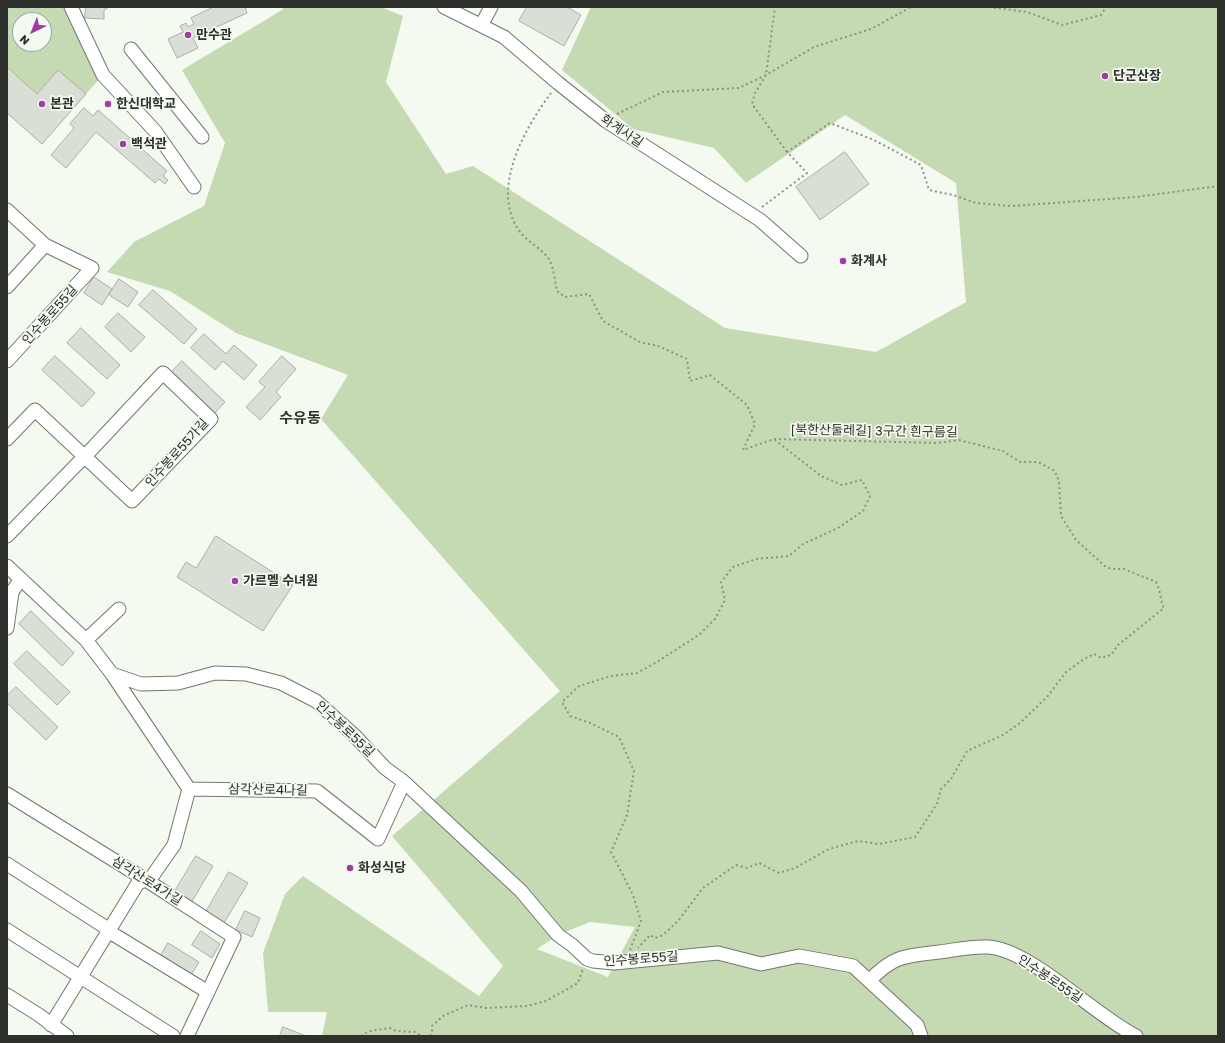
<!DOCTYPE html>
<html>
<head>
<meta charset="utf-8">
<style>
	body { margin:0 }
	#map { position:relative; width:1225px; height:1043px; overflow:hidden; background:#f4faf0; font-family:"Golos Text",sans-serif }
	canvas { display:block }
	.frame { position:absolute; inset:0; border:8px solid #2e302c; pointer-events:none }
	.north { position:absolute; left:12px; top:12px; width:40px; height:40px; box-sizing:border-box; background:#f4faf0; border:1px solid #a5a9a2; border-radius:50%; rotate:223deg; font-size:11px; font-weight:700; line-height:16px; text-align:center; color:#2e302c }
	.north::after { content:''; display:block; margin:auto; width:14px; height:18px; background:#9e3ea5; clip-path:polygon(50% 0,100% 100%,50% 72%,0 100%) }
</style>
</head>
<body>
<div id="map">
<canvas width="1225" height="1043"></canvas>
<div class="frame"></div>
<div class="north">N</div>
</div>
<script>
const ctx = document.querySelector('canvas').getContext('2d');
ctx.lineJoin = 'round';
function fillPath(path, color) { ctx.fillStyle = color; ctx.fill(path, 'evenodd'); }
function trace(path, color, width, dash) { ctx.strokeStyle = color; ctx.lineWidth = width; ctx.lineCap = dash ? 'butt' : 'round'; ctx.setLineDash(dash || []); ctx.stroke(path); }
function drawText(font, color, halo, rows, align = 'center') {
  ctx.font = font + ' "Golos Text","Noto Sans KR",sans-serif'; ctx.lineWidth = 3.5; ctx.setLineDash([]); ctx.textBaseline = 'middle'; ctx.strokeStyle = halo; ctx.fillStyle = color; for (const [text, x, y, turn = 0] of rows) {
    ctx.save(); ctx.translate(x, y); ctx.rotate((+turn || 0) * Math.PI / 180); ctx.textAlign = isNaN(turn) ? turn : align; if (halo) ctx.strokeText(text, 0, 0); ctx.fillText(text, 0, 0); ctx.restore();
  }
}
fillPath(new Path2D(`
	M 7,7 L 71,7 L 103,75 L 86,94 L 58,70 L 37,94 L 7,67 ZM 20,20 L 44,20 L 44,44 L 20,44 Z
	M 284,7 L 381,7 L 403,16 L 386,82 L 446,174 L 473,166 L 725,328 L 876,352 L 966,302 L 956,183 L 845,115 L 746,183 L 714,148 L 633,129 L 562,70 L 591,7 L 1218,7 L 1218,1036 L 322,1036 L 327,1012 L 268,1012 L 263,953 L 285,894 L 303,876 L 479,996 L 503,966 L 392,836 L 560,691 L 321,419 L 348,375 L 236,333 L 170,291 L 107,272 L 134,242 L 204,206 L 225,143 L 182,70 L 282,10 ZM 590,922 L 635,927 L 608,977 L 537,949 L 558,935 Z`), '#c5d9b3');
const building = new Path2D(`
	M 86,7 L 109,7 L 104,10 L 104,19 L 85,18 Z
	M 214,7 L 245,7 L 247,13 L 193,38 L 198,48 L 177,58 L 168,39 L 183,32 L 180,26 L 186,23 L 188,27 L 194,24 L 191,18 Z
	M 527,7 L 567,7 L 581,15 L 564,46 L 519,21 Z
	M 7,67 L 37,94 L 58,70 L 86,94 L 42,144 L 7,113 Z
	M 84,108 L 93,116 L 98,110 L 167,171 L 163,176 L 168,180 L 165,184 L 159,179 L 155,183 L 96,132 L 66,168 L 51,155 L 74,128 L 70,124 Z
	M 845,152 L 869,184 L 820,220 L 796,187 Z
	M 94,277 L 112,289 L 102,305 L 84,293 Z
	M 119,279 L 138,292 L 128,307 L 109,295 Z
	M 153,290 L 197,329 L 184,344 L 139,305 Z
	M 118,313 L 145,337 L 131,352 L 105,327 Z
	M 81,328 L 120,365 L 107,379 L 67,343 Z
	M 204,334 L 226,354 L 234,345 L 257,365 L 244,380 L 223,361 L 215,370 L 191,348 Z
	M 55,356 L 95,393 L 82,407 L 42,370 Z
	M 282,356 L 296,369 L 276,392 L 281,397 L 260,420 L 246,407 L 265,387 L 259,382 Z
	M 182,361 L 225,402 L 213,415 L 170,374 Z
	M 216,536 L 293,585 L 263,631 L 177,577 L 186,562 L 196,568 Z
	M 31,611 L 74,653 L 62,666 L 19,624 Z
	M 27,651 L 70,692 L 57,705 L 14,664 Z
	M 16,687 L 58,727 L 46,740 L 7,703 L 7,696 Z
	M 196,856 L 213,866 L 191,903 L 174,893 Z
	M 229,872 L 248,883 L 224,923 L 206,912 Z
	M 245,911 L 260,918 L 252,937 L 236,930 Z
	M 201,931 L 220,944 L 212,958 L 192,945 Z
	M 168,943 L 199,962 L 191,975 L 160,957 Z
	M 283,1027 L 306,1036 L 280,1036 Z`);
fillPath(building, '#dadfd5');
trace(building, '#aaafa6', 1);
const minor = new Path2D(`
	M 71,7 L 103,75 L 155,131 L 194,187
	M 444,7 L 504,37 L 558,83 L 606,121 L 760,220 L 801,256
	M 482,24 L 491,7
	M 131,49 L 202,137
	M 7,210 L 45,245 L 92,268 L 7,361
	M 7,287 L 45,245
	M 7,439 L 35,410 L 132,501 L 211,419 L 163,373 L 89,452 L 85,456 L 7,536
	M 7,566 L 86,640 L 112,674 L 189,789 L 174,845 L 151,878 L 138,883 L 51,1025
	M 7,628 L 12,592 L 20,580
	M 86,640 L 119,609
	M 112,674 L 141,684 L 178,683 L 215,673 L 246,674 L 281,683 L 316,701 L 354,735 L 385,768 L 404,782 L 378,839 L 317,791 L 189,789
	M 404,782 L 521,891 L 558,935 L 572,945 L 587,959 L 593,961 L 614,963 L 718,953 L 761,964 L 799,956 L 853,966 L 917,1025 L 921,1036
	M 7,794 L 146,880 L 234,937 L 187,1036
	M 7,864 L 105,927 L 108,931 L 208,992
	M 7,930 L 173,1036
	M 869,981 C 894,955 905,956 939,952 C 955,950 972,946 988,947 C 1030,949 1094,1015 1136,1036
	M 7,995 L 39,1015 L 67,1036`);
trace(minor, '#72776e', 15);
trace(new Path2D(`
	M 989,7 L 1027,12 L 1062,25 L 1101,15 L 1106,7
	M 551,93 C 525,128 489,190 520,232 C 527,241 545,251 550,261 C 554,270 555,282 557,291 L 565,297 L 589,294 L 603,321 L 640,342 L 658,346 L 687,359 L 690,381 L 710,375 L 747,405 L 755,424 L 743,450 L 774,439 L 938,443 L 959,440 L 1003,451 L 1020,462 L 1038,462 L 1055,471 L 1059,481 L 1061,516 L 1076,540 L 1105,566 L 1111,569 L 1124,569 L 1156,582 C 1161,591 1160,600 1164,608 L 1118,645 L 1111,655 L 1101,658 L 1094,654 L 1084,659 L 1066,672 L 1047,697 L 1020,723 L 1003,735 L 967,751 L 951,779 L 941,789 L 937,804 L 915,837 L 879,844 L 858,841 L 829,849 L 795,868 L 779,873 L 759,863 L 747,868 L 736,865 L 703,888 L 678,921 L 663,935 L 655,938 L 650,935 L 638,948
	M 617,114 L 663,92 L 739,88 L 766,75 L 775,7
	M 787,152 L 752,104 L 755,93 L 766,75 L 814,47 L 871,29 L 911,7
	M 762,207 L 807,173 L 787,152 L 830,123 L 874,140 L 921,165 L 929,190 L 953,195 L 976,203 L 1012,206 L 1136,197 L 1218,186
	M 630,950 L 641,921 L 633,895 L 611,852 L 627,815 L 634,771 L 619,737 L 590,723 L 570,716 L 562,702 L 579,686 L 611,676 L 637,673 L 657,662 L 700,634 L 715,619 L 725,600 L 721,582 L 733,567 L 756,559 L 789,556 L 803,544 L 838,528 L 863,511 L 870,496 L 862,480 L 842,485 L 821,476 L 775,440
	M 361,1036 L 369,1031 L 390,1028 L 396,1031 L 415,1032 L 422,1036
	M 430,1036 L 432,1033 L 432,1026 L 443,1016 L 468,1005 L 486,1008 L 527,1006 L 546,1001 L 578,983 L 583,969`), '#8d918a', 2, [2, 3]);
trace(minor, '#fff', 13);
for (const [x, y, r, color] of [
	[188,35,4,"#9e3ea5"],
	[1105,76,4,"#9e3ea5"],
	[42,104,4,"#9e3ea5"],
	[108,104,4,"#9e3ea5"],
	[123,144,4,"#9e3ea5"],
	[843,261,4,"#9e3ea5"],
	[235,581,4,"#9e3ea5"],
	[350,868,4,"#9e3ea5"]
]) { const dot = new Path2D(); dot.arc(x, y, r, 0, 2 * Math.PI); ctx.fillStyle = color; ctx.fill(dot); trace(dot, '#f4faf0', 1.5); }
drawText('bold 13px', '#2e302c', '#f4faf0', [
	["만수관",196,35],
	["단군산장",1113,76],
	["본관",50,104],
	["한신대학교",116,104],
	["백석관",131,144],
	["화계사",851,261],
	["가르멜 수녀원",243,581],
	["화성식당",358,868]
], 'left');
drawText('13px', '#2e302c', '#f4faf0', [
	["화계사길",622,131,34],
	["인수봉로55길",50,315,-48],
	["[북한산둘레길] 3구간 흰구름길",874,431,1],
	["인수봉로55가길",177,453,-48],
	["인수봉로55길",345,729,43],
	["삼각산로4나길",268,790,1],
	["삼각산로4가길",147,881,32],
	["인수봉로55길",641,959,-4],
	["인수봉로55길",1050,979,34]
]);
drawText('bold 15px', '#2e302c', '#f4faf0', [
	["수유동",300,418]
]);
</script>
</body>
</html>
